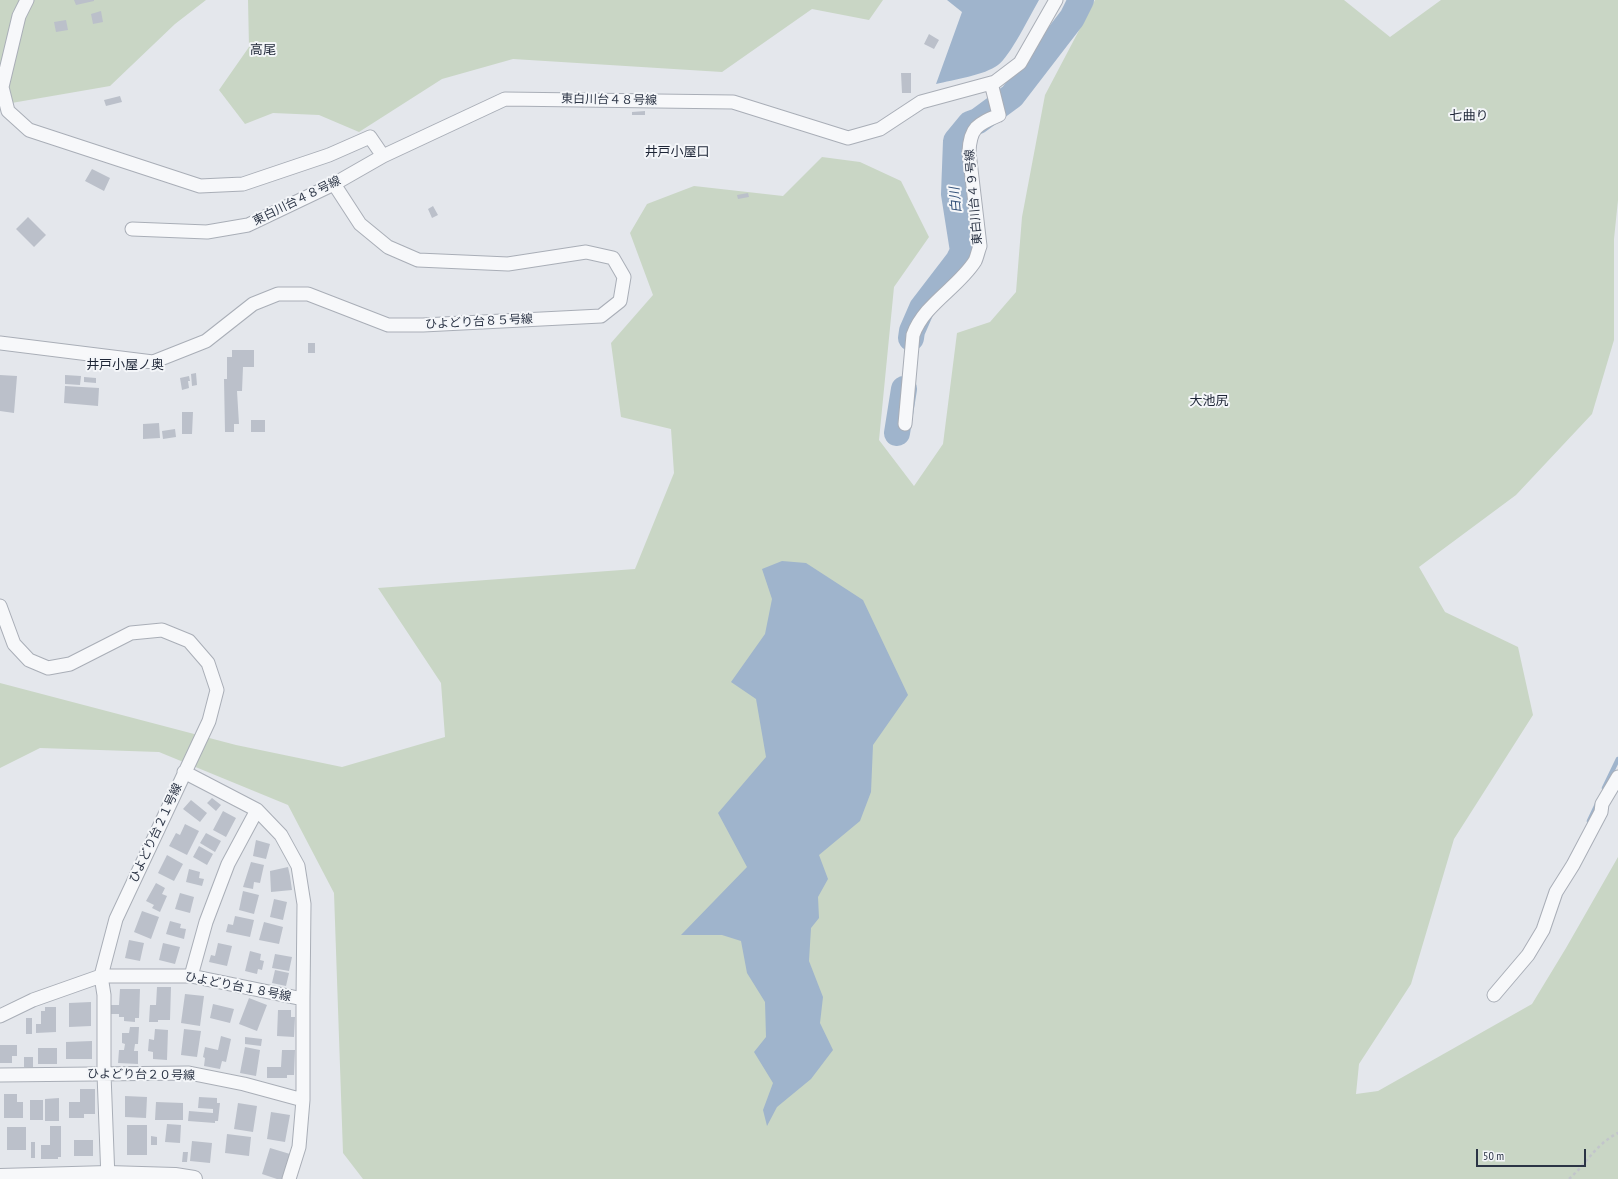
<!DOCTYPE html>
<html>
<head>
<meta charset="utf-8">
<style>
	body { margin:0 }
	#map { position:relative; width:1618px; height:1179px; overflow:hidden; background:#e4e7ec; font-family:"PT Sans Narrow",sans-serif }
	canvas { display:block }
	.scale { position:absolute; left:1476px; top:1149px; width:110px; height:18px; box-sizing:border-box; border:2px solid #2b3445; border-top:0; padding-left:5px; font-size:12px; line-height:14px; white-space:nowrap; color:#2b3445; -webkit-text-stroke:3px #f4f6f9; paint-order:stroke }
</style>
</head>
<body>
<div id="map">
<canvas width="1618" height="1179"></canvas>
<div class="scale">50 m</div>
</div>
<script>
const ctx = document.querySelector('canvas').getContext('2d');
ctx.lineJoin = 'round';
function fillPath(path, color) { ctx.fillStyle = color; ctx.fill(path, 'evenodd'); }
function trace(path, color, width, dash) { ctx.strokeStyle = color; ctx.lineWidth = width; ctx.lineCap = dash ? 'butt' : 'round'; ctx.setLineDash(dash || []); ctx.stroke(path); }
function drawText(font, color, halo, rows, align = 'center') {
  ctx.font = font + ' "PT Sans Narrow","Noto Sans JP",sans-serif'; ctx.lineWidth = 4; ctx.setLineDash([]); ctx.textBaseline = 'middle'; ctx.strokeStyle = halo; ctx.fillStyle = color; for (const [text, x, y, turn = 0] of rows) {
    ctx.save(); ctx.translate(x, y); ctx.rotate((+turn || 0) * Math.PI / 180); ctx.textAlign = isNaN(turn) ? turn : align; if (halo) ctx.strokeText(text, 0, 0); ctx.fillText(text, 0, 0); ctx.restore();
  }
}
fillPath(new Path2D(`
	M 0,0 L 206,0 L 175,24 L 110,86 L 0,105 Z
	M 248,0 L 883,0 L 869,20 L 812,9 L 722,72 L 513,59 L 442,79 L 359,132 L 319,115 L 273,113 L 245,124 L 219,90 L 249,47 Z
	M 1095,0 L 1344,0 L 1390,37 L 1441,0 L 1618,0 L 1618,200 L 1614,239 L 1614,340 L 1592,414 L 1516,495 L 1419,567 L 1445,612 L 1518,647 L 1533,715 L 1454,839 L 1411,984 L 1359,1064 L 1356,1094 L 1378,1091 L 1532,1004 L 1566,948 L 1618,857 L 1618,1179 L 363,1179 L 343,1153 L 334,893 L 288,805 L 159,752 L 40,748 L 0,768 L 0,683 L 236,745 L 342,767 L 445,737 L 441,683 L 378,588 L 635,569 L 674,473 L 671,429 L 621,417 L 611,343 L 653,295 L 630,233 L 647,204 L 694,186 L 783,196 L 822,157 L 860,162 L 901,181 L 929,237 L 894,287 L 879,440 L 914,486 L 943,444 L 957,333 L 990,322 L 1016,292 L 1022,217 L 1045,95 Z`), '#c9d6c5');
fillPath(new Path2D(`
	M 947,0 L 1039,0 C 1031,14 1009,58 998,65 C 985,75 953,80 936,84 L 962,12 Z
	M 782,561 L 806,563 L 863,600 L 908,695 L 873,745 L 871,792 L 860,821 L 819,855 L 828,879 L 818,897 L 819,918 L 811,928 L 809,961 L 823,997 L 820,1023 L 833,1050 L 811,1079 L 777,1107 L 767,1126 L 763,1110 L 773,1083 L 754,1052 L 766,1037 L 765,1002 L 747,973 L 741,941 L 722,935 L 681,935 L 747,867 L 718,813 L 766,757 L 756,699 L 731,682 L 765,634 L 772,599 L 762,569 Z`), '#9fb4cc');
trace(new Path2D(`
	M 1604,788 L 1618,759
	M 1589,821 L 1597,804`), '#9fb4cc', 4.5);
trace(new Path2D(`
	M 911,338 L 912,331 L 922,308 L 958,261 L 963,251 L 954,194 L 956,141 L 970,124 L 978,121 L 1012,96 L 1072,18 L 1081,0
	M 897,433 L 904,389`), '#9fb4cc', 26);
fillPath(new Path2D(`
	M 74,0 L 94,0 L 94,1 L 76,5 Z
	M 101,11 L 103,22 L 93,24 L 91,14 Z
	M 66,20 L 68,30 L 56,32 L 54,22 Z
	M 929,34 L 939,40 L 934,49 L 924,44 Z
	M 901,73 L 911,73 L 911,93 L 902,93 Z
	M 120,96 L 122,102 L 106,106 L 104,100 Z
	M 645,111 L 645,115 L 632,115 L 632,112 Z
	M 92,169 L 110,178 L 104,191 L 85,181 Z
	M 748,193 L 749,197 L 738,199 L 737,195 Z
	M 433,206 L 438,215 L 432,218 L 428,209 Z
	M 28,217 L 46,235 L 34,247 L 16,229 Z
	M 308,343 L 315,343 L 315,353 L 308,353 Z
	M 232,350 L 254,350 L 254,367 L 243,367 L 242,391 L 237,391 L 239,424 L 234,424 L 234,432 L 225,432 L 224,379 L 227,379 L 227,357 L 232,357 Z
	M 196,373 L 197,385 L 192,386 L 191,374 Z
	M 0,375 L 17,376 L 14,413 L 0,411 Z
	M 65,375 L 81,376 L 80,385 L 65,384 Z
	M 189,376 L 190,381 L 188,381 L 189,388 L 182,390 L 180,378 Z
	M 84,377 L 96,378 L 96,383 L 84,382 Z
	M 65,386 L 99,388 L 98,406 L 64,403 Z
	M 182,412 L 193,412 L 192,434 L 182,434 Z
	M 251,420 L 265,420 L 265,432 L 251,432 Z
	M 159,423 L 160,438 L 143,439 L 143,424 Z
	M 175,429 L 176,437 L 163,439 L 162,431 Z
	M 212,798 L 221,805 L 216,811 L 207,803 Z
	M 191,800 L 207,813 L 200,822 L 183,809 Z
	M 223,811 L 236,818 L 226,837 L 213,830 Z
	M 185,824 L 199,831 L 187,855 L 169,846 L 176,833 L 180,835 Z
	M 206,833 L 221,841 L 215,852 L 200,843 Z
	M 256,840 L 270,844 L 266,859 L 253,856 Z
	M 199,846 L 213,854 L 207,865 L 193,857 Z
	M 167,855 L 183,864 L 174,881 L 158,873 Z
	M 251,862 L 264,865 L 260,883 L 254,882 L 253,889 L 243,887 Z
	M 288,867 L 290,876 L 292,890 L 271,892 L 270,871 Z
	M 189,869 L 200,872 L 199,878 L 204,879 L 202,886 L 186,882 Z
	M 156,883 L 165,888 L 162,894 L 167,896 L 160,912 L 152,908 L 154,905 L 146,901 Z
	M 243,891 L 259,895 L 254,914 L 239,910 Z
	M 180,893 L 194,897 L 190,913 L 175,909 Z
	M 274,899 L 287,902 L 283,920 L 270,917 Z
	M 142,911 L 159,917 L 151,939 L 134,932 Z
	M 235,916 L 254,920 L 250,937 L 226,932 L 228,924 L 233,925 Z
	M 170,921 L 181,924 L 180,928 L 186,929 L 184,939 L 166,934 Z
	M 264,922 L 283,927 L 279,944 L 259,940 Z
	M 129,940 L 144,943 L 140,961 L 125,958 Z
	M 163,943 L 180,947 L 175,964 L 159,960 Z
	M 218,943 L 232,946 L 227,966 L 209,962 L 211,955 L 215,956 Z
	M 250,951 L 261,954 L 260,960 L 264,961 L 262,970 L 258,969 L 257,974 L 245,971 Z
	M 275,954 L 292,957 L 289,971 L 272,968 Z
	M 275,970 L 289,973 L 286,986 L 272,983 Z
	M 157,987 L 171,987 L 170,1020 L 158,1020 L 158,1022 L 149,1022 L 150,1005 L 156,1005 Z
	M 120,989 L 140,989 L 139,1018 L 135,1018 L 135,1022 L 124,1021 L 124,1017 L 119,1017 L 119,1014 L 111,1014 L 111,1005 L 119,1005 Z
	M 185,994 L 204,996 L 200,1026 L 181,1023 Z
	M 249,998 L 267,1005 L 257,1031 L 239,1024 Z
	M 91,1002 L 91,1026 L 69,1027 L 69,1003 Z
	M 213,1004 L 234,1009 L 230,1023 L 210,1018 Z
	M 45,1007 L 56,1007 L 56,1032 L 36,1033 L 36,1024 L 41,1024 L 41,1011 L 45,1011 Z
	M 278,1010 L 291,1010 L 291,1017 L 295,1017 L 294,1037 L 277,1036 Z
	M 26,1018 L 32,1018 L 32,1034 L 26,1034 Z
	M 130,1027 L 139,1027 L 138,1044 L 135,1044 L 134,1051 L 138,1051 L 138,1064 L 118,1063 L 119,1050 L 124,1050 L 125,1044 L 122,1043 L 122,1033 L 129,1033 Z
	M 155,1029 L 168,1030 L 167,1060 L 153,1059 L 153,1052 L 148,1051 L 149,1039 L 154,1040 Z
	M 184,1029 L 201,1031 L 197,1057 L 181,1055 Z
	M 221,1036 L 231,1039 L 226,1062 L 222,1061 L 220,1069 L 204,1066 L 205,1058 L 203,1057 L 205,1047 L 218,1050 Z
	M 245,1037 L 262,1039 L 261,1046 L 245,1044 Z
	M 92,1041 L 92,1059 L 66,1059 L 66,1042 Z
	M 0,1045 L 17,1045 L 17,1056 L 12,1056 L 12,1063 L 0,1063 Z
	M 245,1047 L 260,1050 L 256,1076 L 240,1073 Z
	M 38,1048 L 57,1048 L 57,1064 L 38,1064 Z
	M 282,1050 L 295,1050 L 294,1075 L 287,1075 L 287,1078 L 267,1078 L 267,1067 L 281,1067 Z
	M 24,1057 L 33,1057 L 33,1067 L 24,1067 Z
	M 80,1089 L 95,1089 L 95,1114 L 84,1114 L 84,1118 L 69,1118 L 69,1102 L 80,1102 Z
	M 4,1094 L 17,1094 L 17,1102 L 23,1102 L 23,1118 L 4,1118 Z
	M 125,1096 L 147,1097 L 146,1118 L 125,1117 Z
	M 199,1097 L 217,1098 L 217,1103 L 220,1103 L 218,1121 L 215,1121 L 215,1123 L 188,1121 L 189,1111 L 213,1113 L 213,1109 L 198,1108 Z
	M 59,1098 L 59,1121 L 45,1121 L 45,1099 Z
	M 30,1100 L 43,1100 L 43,1120 L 30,1120 Z
	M 156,1102 L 183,1103 L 183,1120 L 155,1120 Z
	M 238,1103 L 257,1106 L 253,1132 L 234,1129 Z
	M 271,1112 L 290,1115 L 285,1142 L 267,1139 Z
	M 167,1124 L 181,1125 L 180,1143 L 165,1142 Z
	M 127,1125 L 147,1125 L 147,1155 L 127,1155 Z
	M 50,1126 L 61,1126 L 61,1157 L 58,1157 L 58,1159 L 41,1159 L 41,1145 L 50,1145 Z
	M 7,1127 L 26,1127 L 26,1150 L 7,1150 Z
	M 227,1134 L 251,1137 L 249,1156 L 225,1153 Z
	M 151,1136 L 157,1137 L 157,1145 L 151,1145 Z
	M 74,1140 L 93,1140 L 93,1156 L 74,1156 Z
	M 192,1141 L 212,1143 L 210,1163 L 190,1161 Z
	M 31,1142 L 35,1142 L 35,1158 L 31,1158 Z
	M 270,1148 L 290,1154 L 282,1179 L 277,1179 L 262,1174 Z
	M 183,1152 L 188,1152 L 187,1162 L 182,1162 Z`), '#bbc0ca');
const minor = new Path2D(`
	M 27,0 L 19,16 L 2,87 L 8,111 L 29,130 L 200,186 L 243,184 L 329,155 L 370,137 L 383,156
	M 132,229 L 207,232 L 248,225 L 334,184 L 383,156 L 505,99 L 733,102 L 848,138 L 880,129 L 921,102 L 995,82 L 1020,63 L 1056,0
	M 0,343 L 153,362 L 206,341 L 253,304 L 278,294 L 308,294 L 388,325 L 423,325 L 601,316 L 620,301 L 624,277 L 613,258 L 586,252 L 508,264 L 418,260 L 388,247 L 360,224 L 334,184
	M 905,424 L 913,335 C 924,304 958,288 975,261 C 977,257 978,251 980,246 L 969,152 C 970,127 978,124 999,115 L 991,83
	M 0,606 L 14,644 L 29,660 L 48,668 L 70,664 L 131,633 L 162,630 L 189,641 L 208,663 L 217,690 L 209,721 L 116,919 L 101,976 L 104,995 L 104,1074 L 108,1179
	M 184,772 L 257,810 L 281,835 L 298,866 L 304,904 L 303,999
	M 191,976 L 206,922 L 228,864 L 257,810
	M 1494,995 L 1528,955 L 1543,930 L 1556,892 L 1573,865 L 1601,812 L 1602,804 L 1618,777
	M 0,1016 L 33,1000 L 101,976 L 191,976 L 303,999 L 303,1100 L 299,1147 L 289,1179
	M 0,1075 L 189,1073 L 244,1084 L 303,1100`);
const tertiary = new Path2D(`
	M 0,1177 L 108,1174 L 175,1176 L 194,1179`);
trace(minor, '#a9aeb7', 15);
trace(tertiary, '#a9aeb7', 18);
trace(new Path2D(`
	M 1569,1179 C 1586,1164 1597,1143 1618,1133`), '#c2c5cb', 2.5, [3, 3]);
trace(minor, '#f7f8fa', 13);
trace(tertiary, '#f7f8fa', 16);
drawText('12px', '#2b3445', '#f4f6f9', [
	["東白川台４８号線",609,100,1],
	["東白川台４９号線",974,197,-95],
	["東白川台４８号線",297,201,-26],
	["ひよどり台８５号線",479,322,-3],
	["ひよどり台２１号線",156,833,-65],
	["ひよどり台１８号線",238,987,11],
	["ひよどり台２０号線",141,1075,1]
]);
drawText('13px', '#1d2536', '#f4f6f9', [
	["高尾",263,50],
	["七曲り",1469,116],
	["井戸小屋口",677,152],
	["井戸小屋ノ奥",125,365],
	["大池尻",1209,401]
]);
drawText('italic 13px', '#34527a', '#f4f6f9', [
	["白川",956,200,-95]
]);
</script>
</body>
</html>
